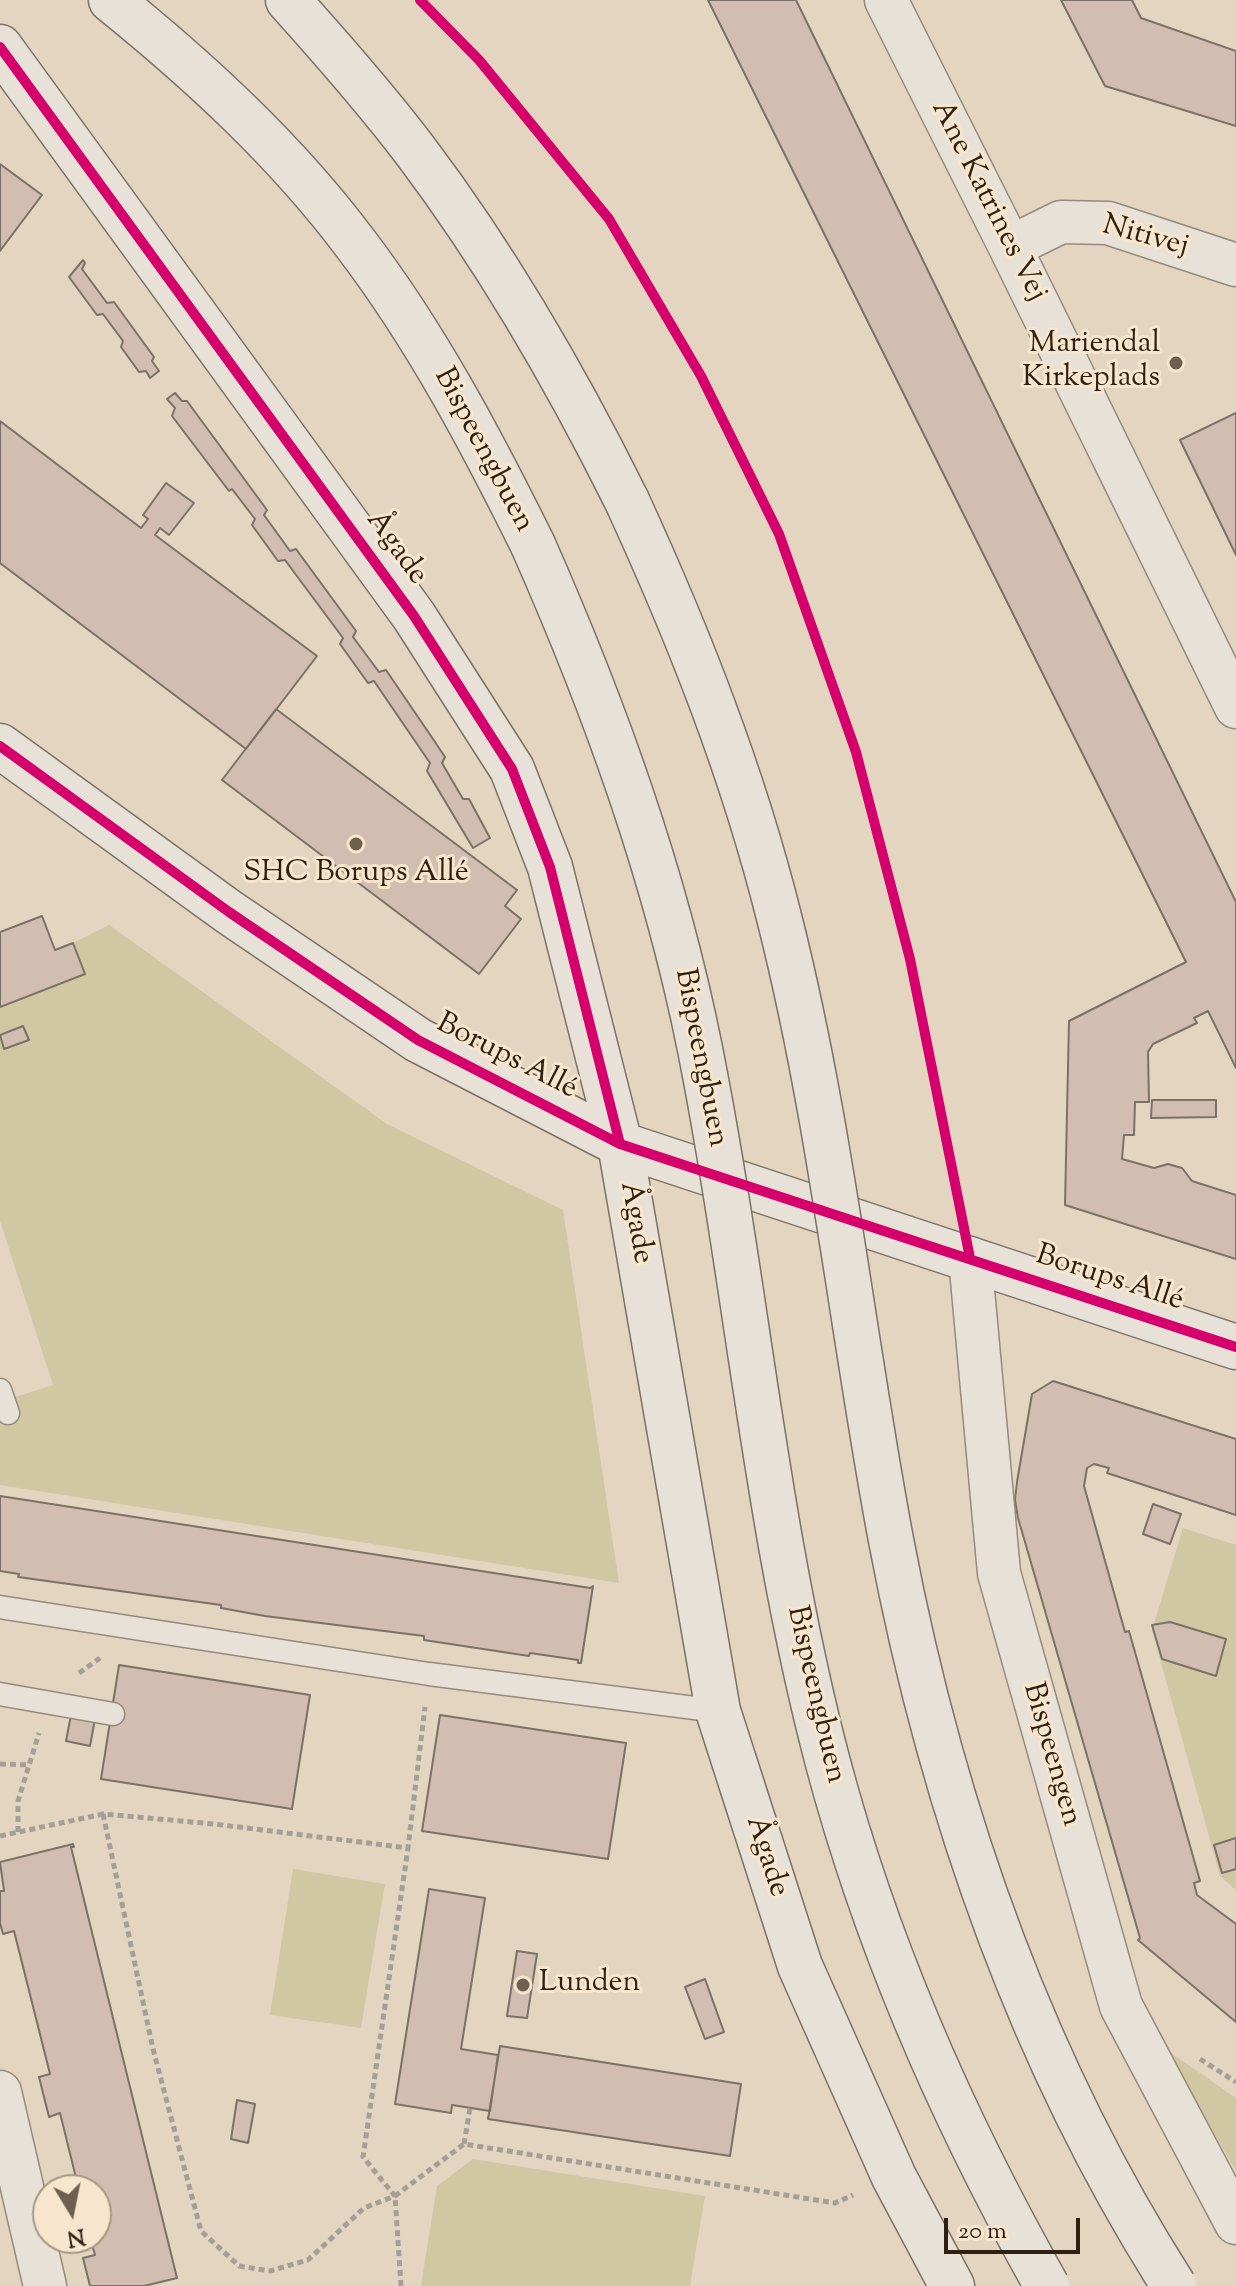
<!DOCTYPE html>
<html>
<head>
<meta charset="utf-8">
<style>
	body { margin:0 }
	#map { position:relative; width:1236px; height:2286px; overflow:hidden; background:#e4d5c1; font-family:"Sorts Mill Goudy",serif }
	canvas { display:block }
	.north { position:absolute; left:32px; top:2174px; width:80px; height:80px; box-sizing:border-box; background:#f7e6cd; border:2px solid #a79782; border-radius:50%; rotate:170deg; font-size:22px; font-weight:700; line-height:32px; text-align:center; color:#2f2012 }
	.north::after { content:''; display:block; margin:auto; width:28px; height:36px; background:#6e5f4f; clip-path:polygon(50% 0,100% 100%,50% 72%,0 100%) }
	.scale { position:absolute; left:944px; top:2218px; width:136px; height:36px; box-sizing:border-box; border:4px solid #2f2012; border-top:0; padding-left:10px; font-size:24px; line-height:28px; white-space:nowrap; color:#2f2012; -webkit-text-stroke:6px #f7e6cd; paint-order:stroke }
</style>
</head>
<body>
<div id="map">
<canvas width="1236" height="2286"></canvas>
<div class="north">N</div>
<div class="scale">20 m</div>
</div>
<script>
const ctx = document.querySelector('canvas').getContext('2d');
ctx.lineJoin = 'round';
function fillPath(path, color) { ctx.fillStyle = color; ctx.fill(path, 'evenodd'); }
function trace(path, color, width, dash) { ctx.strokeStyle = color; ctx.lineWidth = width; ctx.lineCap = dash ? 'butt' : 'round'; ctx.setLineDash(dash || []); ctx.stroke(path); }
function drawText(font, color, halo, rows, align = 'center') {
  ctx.font = font + ' "Sorts Mill Goudy",serif'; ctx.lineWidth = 6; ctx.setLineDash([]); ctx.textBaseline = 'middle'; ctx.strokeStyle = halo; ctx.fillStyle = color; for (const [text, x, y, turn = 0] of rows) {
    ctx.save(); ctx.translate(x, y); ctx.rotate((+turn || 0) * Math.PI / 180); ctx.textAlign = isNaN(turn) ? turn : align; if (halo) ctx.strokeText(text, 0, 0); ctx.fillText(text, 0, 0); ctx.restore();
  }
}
fillPath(new Path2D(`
	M 109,925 L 387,1124 L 563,1210 L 619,1583 L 0,1485 L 0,1402 L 53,1385 L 0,1221 L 0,1007 L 85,974 L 73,943 Z
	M 1183,1528 L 1236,1545 L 1236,1890 L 1220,1876 L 1152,1630 Z
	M 293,1869 L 385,1884 L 361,2028 L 270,2015 Z
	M 1164,2048 L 1236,2098 L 1236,2171 Z
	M 473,2159 L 705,2196 L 690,2286 L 421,2286 L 437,2186 Z`), '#d1c7a2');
const building = new Path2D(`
	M 708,0 L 796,0 L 1236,902 L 1236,1068 L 1208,1011 L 1194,1018 L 1197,1023 L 1153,1044 L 1148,1052 L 1149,1102 L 1135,1102 L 1134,1135 L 1124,1135 L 1122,1159 L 1154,1168 L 1168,1164 L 1182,1168 L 1192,1181 L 1236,1195 L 1236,1259 L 1065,1205 L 1069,1021 L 1186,962 Z
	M 1061,0 L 1132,0 L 1141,18 L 1236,51 L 1236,126 L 1105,86 Z
	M 0,164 L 42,195 L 0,251 Z
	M 83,260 L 85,263 L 82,269 L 107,303 L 114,302 L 154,357 L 152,361 L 159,371 L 150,378 L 146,371 L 139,372 L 121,347 L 123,341 L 103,314 L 97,315 L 69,277 Z
	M 175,393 L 182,401 L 187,401 L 267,510 L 264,515 L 290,551 L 296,549 L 356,631 L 353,637 L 379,672 L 386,670 L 433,739 L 445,757 L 442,763 L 463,799 L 469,799 L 490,838 L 473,848 L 427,771 L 430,763 L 374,681 L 368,683 L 340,644 L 343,638 L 285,560 L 278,561 L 252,525 L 255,519 L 232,489 L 229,491 L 172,416 L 175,408 L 167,399 Z
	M 1236,413 L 1236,555 L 1180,440 Z
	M 0,421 L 141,528 L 148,519 L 143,515 L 166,483 L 194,503 L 169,535 L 160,528 L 155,535 L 317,656 L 246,749 L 0,563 Z
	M 276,709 L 517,890 L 505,906 L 521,919 L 479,974 L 222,780 Z
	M 42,916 L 55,950 L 73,943 L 85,974 L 0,1007 L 0,932 Z
	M 23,1026 L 29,1040 L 4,1049 L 0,1035 Z
	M 1152,1100 L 1216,1100 L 1216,1117 L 1151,1118 Z
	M 1053,1381 L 1236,1439 L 1236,1515 L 1107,1473 L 1109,1468 L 1094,1464 L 1087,1468 L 1084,1486 L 1125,1632 L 1129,1631 L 1200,1881 L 1194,1883 L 1197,1895 L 1236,1924 L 1236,2022 L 1138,1940 L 1140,1938 L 1018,1518 L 1015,1500 L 1017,1482 L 1032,1394 Z
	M 0,1496 L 590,1588 L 593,1586 L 581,1663 L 578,1663 L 578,1660 L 530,1653 L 529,1656 L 424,1640 L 424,1636 L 265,1616 L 221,1608 L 221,1605 L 18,1577 L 19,1574 L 0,1571 Z
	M 1153,1504 L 1181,1514 L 1170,1544 L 1143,1534 Z
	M 1170,1622 L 1226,1639 L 1216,1676 L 1162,1659 L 1152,1625 Z
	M 119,1665 L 310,1695 L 292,1809 L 101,1779 Z
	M 71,1715 L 95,1719 L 90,1746 L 66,1741 Z
	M 440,1715 L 626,1743 L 608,1859 L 422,1831 Z
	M 1236,1838 L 1236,1869 L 1222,1873 L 1214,1845 Z
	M 73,1844 L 74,1847 L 71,1847 L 177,2278 L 144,2286 L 90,2286 L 83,2258 L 95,2255 L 90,2238 L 96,2238 L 96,2190 L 79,2190 L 60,2113 L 49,2117 L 39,2077 L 50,2074 L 14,1931 L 3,1934 L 0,1923 L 0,1891 L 4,1891 L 0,1862 Z
	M 429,1889 L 485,1898 L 461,2049 L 498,2055 L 490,2111 L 452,2105 L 451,2113 L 395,2104 Z
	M 517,1951 L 537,1954 L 527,2018 L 507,2016 Z
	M 705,1979 L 724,2032 L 705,2039 L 685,1987 Z
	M 500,2046 L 741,2084 L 730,2156 L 488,2119 Z
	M 237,2100 L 255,2104 L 248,2143 L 231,2139 Z`);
fillPath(building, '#d2beb0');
trace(building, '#7c7166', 2);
const lane = new Path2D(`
	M 0,1390 L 8,1413
	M 0,1607 L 429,1674 L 718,1711
	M 0,1694 L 113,1714`);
const street = new Path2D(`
	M 886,0 L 1010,247 L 1236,707
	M 1010,247 L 1061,222 L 1108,223 L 1236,265
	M 970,1258 L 999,1573 L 1121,2006 L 1236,2223
	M 0,2092 L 45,2286`);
const secondary = new Path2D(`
	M 111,0 C 200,72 286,151 355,243 C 426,336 481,440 533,545
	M 288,0 C 333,50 377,100 417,153 C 499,262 567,380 627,501
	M 0,47 L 414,616 L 512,769 L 550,867 L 620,1144 L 718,1711 L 800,1966 L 894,2177 L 952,2286
	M 0,746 L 229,912 L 418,1040 L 620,1144 L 1236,1347`);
trace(lane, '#958a7d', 25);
trace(street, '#958a7d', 45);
trace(secondary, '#7c7166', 47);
trace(new Path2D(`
	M 79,1673 L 100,1658
	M 0,1764 L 30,1765
	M 103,1814 L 153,2049 L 201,2231 L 239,2266 L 270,2271 L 308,2260 L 364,2208 L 395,2196 L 363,2157 L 408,1848
	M 18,1832 L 18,1801 L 39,1733
	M 0,1836 L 103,1814 L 214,1824 L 408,1848 L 425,1707
	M 1200,2059 L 1236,2082
	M 464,2144 L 470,2108
	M 401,2286 L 395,2196 L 464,2144 L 835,2203 L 853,2195`), '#a69f96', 5, [6, 4]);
trace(lane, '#e8e1d7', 22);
trace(street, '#e8e1d7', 42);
trace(secondary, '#e8e1d7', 44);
const secondaryBridge = new Path2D(`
	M 627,501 C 689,636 743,773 779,917 C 831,1122 852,1333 891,1540 C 941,1804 1029,2059 1174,2286
	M 533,545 C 605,708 665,874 700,1049 C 747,1286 766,1529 828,1763 C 877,1947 953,2120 1047,2286`);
trace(secondaryBridge, '#7c7166', 47, []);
trace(secondaryBridge, '#e8e1d7', 44);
trace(new Path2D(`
	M 420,0 L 479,60 L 609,219 L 701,376 L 779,534 L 856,752 L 910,959 L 970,1258
	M 0,47 L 414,616 L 512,769 L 550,867 L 620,1144
	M 0,746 L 229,912 L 418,1040 L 620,1144 L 1236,1347`), '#d6006c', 10);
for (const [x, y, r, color] of [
	[1176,363,8,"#6e5f4f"],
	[356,844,8,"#6e5f4f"],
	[523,1985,8,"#6e5f4f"]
]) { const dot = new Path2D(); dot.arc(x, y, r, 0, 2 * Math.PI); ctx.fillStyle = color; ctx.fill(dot); trace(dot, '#f7e6cd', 3); }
drawText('30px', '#2f2012', '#f7e6cd', [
	["Ane Katrines Vej",987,202,63],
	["Nitivej",1145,238,15],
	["Bispeengbuen",482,451,62],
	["Ågade",395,549,54],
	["Borups Allé",506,1058,27],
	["Bispeengbuen",699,1058,79],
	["Ågade",634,1223,80],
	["Borups Allé",1109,1280,18],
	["Bispeengbuen",814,1695,77],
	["Bispeengen",1050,1755,74],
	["Ågade",765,1857,72]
]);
drawText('30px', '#2f2012', '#f7e6cd', [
	["Mariendal",1160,346],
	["Kirkeplads",1160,380],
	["SHC Borups Allé",356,875,"center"],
	["Lunden",539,1985,"left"]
], 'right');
</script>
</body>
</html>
